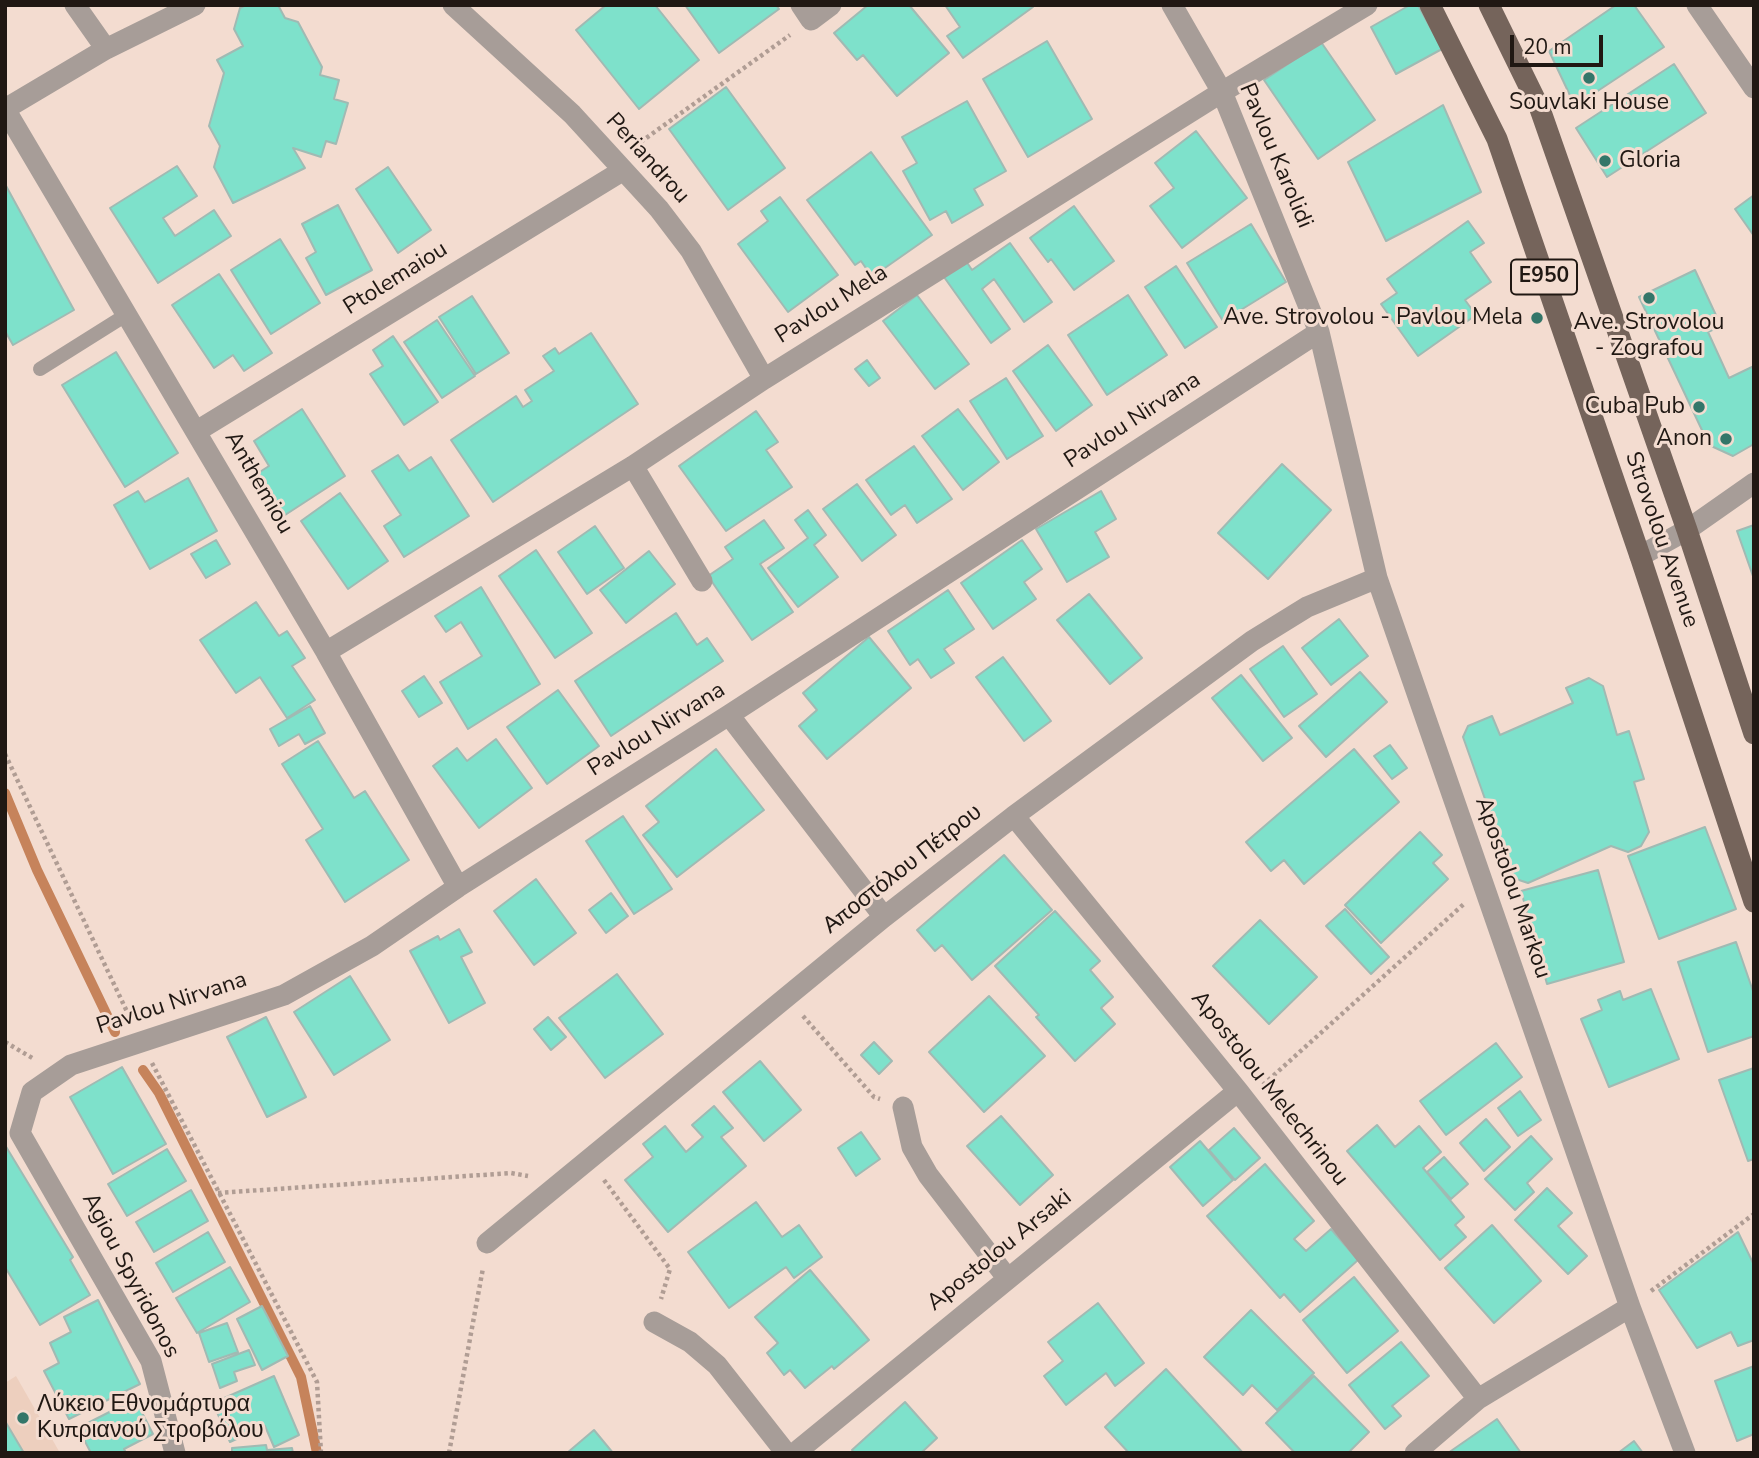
<!DOCTYPE html>
<html>
<head>
<meta charset="utf-8">
<style>
	body { margin:0 }
	#map { position:relative; width:1759px; height:1458px; overflow:hidden; background:#f3dcd0; font-family:"Nunito Sans",sans-serif }
	canvas { display:block }
	.frame { position:absolute; inset:0; border:7px solid #201813; pointer-events:none }
	.scale { position:absolute; left:1510px; top:35px; width:93px; height:32px; box-sizing:border-box; border:4px solid #201813; border-top:0; padding-left:9px; font-size:21px; line-height:24px; white-space:nowrap; color:#201813; -webkit-text-stroke:5px #f3dcd0; paint-order:stroke }
</style>
</head>
<body>
<div id="map">
<canvas width="1759" height="1458"></canvas>
<div class="frame"></div>
<div class="scale">20 m</div>
</div>
<script>
const ctx = document.querySelector('canvas').getContext('2d');
ctx.lineJoin = 'round';
function fillPath(path, color) { ctx.fillStyle = color; ctx.fill(path, 'evenodd'); }
function trace(path, color, width, dash) { ctx.strokeStyle = color; ctx.lineWidth = width; ctx.lineCap = dash ? 'butt' : 'round'; ctx.setLineDash(dash || []); ctx.stroke(path); }
function drawText(font, color, halo, rows, align = 'center') {
  ctx.font = font + ' "Nunito Sans",sans-serif'; ctx.lineWidth = 6; ctx.setLineDash([]); ctx.textBaseline = 'middle'; ctx.strokeStyle = halo; ctx.fillStyle = color; for (const [text, x, y, turn = 0] of rows) {
    ctx.save(); ctx.translate(x, y); ctx.rotate((+turn || 0) * Math.PI / 180); ctx.textAlign = isNaN(turn) ? turn : align; if (halo) ctx.strokeText(text, 0, 0); ctx.fillText(text, 0, 0); ctx.restore();
  }
}
fillPath(new Path2D(`
	M 16,1376 L 60,1453 L 5,1453 L 5,1383 Z`), '#edcfbe');
trace(new Path2D(`
	M 5,793 L 37,870 L 115,1032
	M 143,1070 L 159,1093 L 301,1377 L 317,1453`), '#c6835b', 10);
const building = new Path2D(`
	M 246,5 L 278,5 L 285,18 L 298,22 L 322,67 L 320,75 L 339,80 L 334,99 L 348,103 L 336,144 L 326,141 L 321,157 L 293,148 L 305,168 L 233,203 L 214,167 L 220,146 L 209,126 L 224,73 L 217,60 L 243,46 L 234,29 L 240,8 Z
	M 606,5 L 655,5 L 699,60 L 639,109 L 576,30 Z
	M 685,5 L 776,5 L 779,9 L 719,53 Z
	M 868,5 L 909,5 L 949,53 L 897,96 L 863,55 L 857,60 L 834,33 Z
	M 945,5 L 1032,5 L 1033,7 L 963,58 L 947,36 L 960,27 Z
	M 1410,5 L 1418,5 L 1442,49 L 1396,74 L 1371,27 Z
	M 1616,5 L 1634,5 L 1664,47 L 1575,106 L 1549,51 Z
	M 1047,41 L 1092,119 L 1028,157 L 983,79 Z
	M 1321,42 L 1375,120 L 1318,159 L 1264,80 Z
	M 1674,64 L 1706,113 L 1607,177 L 1576,128 Z
	M 726,87 L 785,168 L 728,210 L 669,129 Z
	M 967,101 L 1006,171 L 974,189 L 983,205 L 952,223 L 946,211 L 930,220 L 903,171 L 917,163 L 902,137 Z
	M 1443,105 L 1481,192 L 1386,241 L 1348,162 Z
	M 1196,131 L 1247,198 L 1182,248 L 1150,206 L 1174,188 L 1155,163 Z
	M 871,152 L 932,235 L 872,277 L 861,261 L 855,265 L 807,200 Z
	M 177,166 L 197,196 L 163,218 L 175,236 L 214,210 L 231,236 L 158,283 L 110,208 Z
	M 388,167 L 431,230 L 398,253 L 356,189 Z
	M 5,184 L 74,310 L 13,345 L 5,331 Z
	M 1754,195 L 1754,236 L 1735,209 Z
	M 780,197 L 838,275 L 788,312 L 738,244 L 768,221 L 761,211 Z
	M 338,205 L 372,270 L 326,295 L 306,258 L 316,252 L 302,224 Z
	M 1074,206 L 1114,261 L 1074,290 L 1051,259 L 1048,262 L 1030,238 Z
	M 1468,221 L 1484,243 L 1470,252 L 1491,282 L 1465,300 L 1476,315 L 1418,356 L 1381,304 L 1397,293 L 1387,279 Z
	M 1251,224 L 1286,282 L 1223,321 L 1187,263 Z
	M 280,239 L 320,303 L 271,334 L 231,270 Z
	M 1010,243 L 1052,302 L 1024,322 L 994,279 L 982,289 L 1010,329 L 991,343 L 944,277 L 966,261 L 972,270 Z
	M 1176,266 L 1217,327 L 1185,348 L 1145,287 Z
	M 1695,270 L 1721,326 L 1708,332 L 1729,378 L 1754,366 L 1754,444 L 1733,456 L 1709,445 L 1639,297 Z
	M 219,274 L 272,353 L 244,371 L 233,355 L 214,368 L 172,305 Z
	M 917,295 L 969,364 L 935,389 L 883,321 Z
	M 1128,295 L 1167,355 L 1107,395 L 1068,335 Z
	M 472,296 L 509,353 L 476,374 L 439,317 Z
	M 437,320 L 475,376 L 442,398 L 404,342 Z
	M 591,333 L 638,404 L 493,502 L 451,440 L 516,396 L 523,407 L 532,401 L 525,390 L 554,371 L 543,356 L 555,348 L 559,354 Z
	M 393,336 L 438,402 L 404,425 L 370,374 L 383,366 L 373,350 Z
	M 1048,345 L 1092,405 L 1056,431 L 1013,371 Z
	M 116,352 L 178,453 L 125,487 L 62,385 Z
	M 867,360 L 880,378 L 869,386 L 855,369 Z
	M 1006,378 L 1043,436 L 1007,459 L 970,401 Z
	M 302,409 L 345,476 L 282,517 L 255,475 L 269,466 L 254,441 Z
	M 958,409 L 999,462 L 963,490 L 922,436 Z
	M 756,411 L 778,442 L 766,450 L 792,487 L 726,531 L 679,466 Z
	M 914,446 L 952,499 L 917,523 L 905,505 L 891,515 L 866,480 Z
	M 398,455 L 409,471 L 431,457 L 469,516 L 404,557 L 384,526 L 401,515 L 372,471 Z
	M 1282,464 L 1331,510 L 1268,579 L 1218,533 Z
	M 188,478 L 217,531 L 150,569 L 114,505 L 138,491 L 145,502 Z
	M 857,484 L 896,535 L 862,561 L 823,509 Z
	M 1101,491 L 1116,519 L 1095,532 L 1109,557 L 1067,582 L 1036,529 Z
	M 340,493 L 388,561 L 348,589 L 301,521 Z
	M 808,510 L 826,535 L 814,545 L 838,577 L 798,607 L 768,568 L 808,538 L 795,520 Z
	M 764,520 L 784,548 L 760,564 L 793,612 L 752,640 L 708,576 L 733,559 L 725,547 Z
	M 1754,525 L 1754,579 L 1737,531 Z
	M 595,526 L 624,568 L 587,594 L 558,552 Z
	M 216,540 L 230,564 L 206,578 L 191,554 Z
	M 1022,540 L 1042,569 L 1024,582 L 1036,599 L 993,629 L 961,583 Z
	M 536,550 L 592,633 L 555,658 L 499,576 Z
	M 649,551 L 675,584 L 626,623 L 600,590 Z
	M 481,587 L 540,684 L 468,729 L 440,682 L 482,656 L 461,622 L 446,632 L 435,616 Z
	M 948,590 L 974,629 L 944,649 L 954,663 L 931,678 L 918,659 L 910,665 L 888,631 Z
	M 1089,594 L 1142,658 L 1110,684 L 1057,620 Z
	M 256,602 L 279,636 L 287,631 L 305,658 L 292,666 L 315,700 L 287,718 L 260,677 L 236,693 L 200,640 Z
	M 676,613 L 697,645 L 707,638 L 723,661 L 611,736 L 575,681 Z
	M 1339,619 L 1368,656 L 1331,685 L 1302,648 Z
	M 869,637 L 911,688 L 827,759 L 799,726 L 817,710 L 803,693 Z
	M 1283,646 L 1317,694 L 1284,717 L 1250,669 Z
	M 1003,657 L 1051,721 L 1024,741 L 976,677 Z
	M 1360,672 L 1387,702 L 1326,757 L 1299,726 Z
	M 1241,675 L 1292,738 L 1263,761 L 1212,698 Z
	M 424,676 L 442,703 L 419,717 L 402,691 Z
	M 1589,678 L 1603,686 L 1617,735 L 1629,731 L 1644,779 L 1634,782 L 1649,832 L 1641,846 L 1628,852 L 1611,846 L 1528,883 L 1513,878 L 1463,737 L 1468,726 L 1492,716 L 1500,735 L 1573,703 L 1566,688 Z
	M 558,690 L 599,746 L 547,784 L 507,727 Z
	M 310,706 L 325,733 L 305,744 L 299,734 L 279,746 L 270,729 Z
	M 496,739 L 532,788 L 479,828 L 433,766 L 457,748 L 467,761 Z
	M 318,741 L 354,798 L 365,791 L 409,860 L 345,902 L 306,840 L 323,829 L 282,764 Z
	M 1390,745 L 1407,768 L 1392,779 L 1374,756 Z
	M 716,749 L 764,810 L 677,877 L 643,835 L 659,822 L 646,806 Z
	M 1354,749 L 1399,802 L 1304,884 L 1284,860 L 1271,871 L 1246,842 Z
	M 623,816 L 672,889 L 634,914 L 586,841 Z
	M 1705,827 L 1736,909 L 1659,939 L 1628,856 Z
	M 1420,832 L 1442,855 L 1433,863 L 1448,879 L 1381,943 L 1345,905 Z
	M 1004,855 L 1052,910 L 972,980 L 942,945 L 935,951 L 917,930 Z
	M 1598,870 L 1624,962 L 1547,984 L 1521,891 Z
	M 536,879 L 576,933 L 534,965 L 494,911 Z
	M 611,893 L 628,916 L 606,933 L 589,910 Z
	M 1345,909 L 1389,957 L 1371,974 L 1326,926 Z
	M 1055,911 L 1100,961 L 1090,970 L 1113,997 L 1101,1008 L 1115,1024 L 1075,1061 L 1036,1017 L 1039,1015 L 995,966 Z
	M 1260,920 L 1317,977 L 1269,1024 L 1213,966 Z
	M 459,929 L 472,952 L 461,957 L 485,1003 L 449,1023 L 410,951 L 438,936 L 440,940 Z
	M 1736,942 L 1754,994 L 1754,1036 L 1708,1052 L 1678,962 Z
	M 617,974 L 663,1034 L 605,1078 L 559,1018 Z
	M 350,976 L 390,1040 L 334,1075 L 294,1012 Z
	M 1651,989 L 1679,1059 L 1609,1087 L 1581,1019 L 1602,1010 L 1598,1000 L 1620,991 L 1623,1000 Z
	M 989,996 L 1045,1056 L 984,1112 L 929,1052 Z
	M 266,1017 L 306,1097 L 267,1117 L 227,1037 Z
	M 548,1017 L 566,1037 L 551,1050 L 534,1029 Z
	M 874,1042 L 892,1061 L 879,1074 L 861,1055 Z
	M 1496,1043 L 1522,1077 L 1446,1135 L 1420,1101 Z
	M 760,1061 L 801,1110 L 764,1141 L 723,1092 Z
	M 122,1067 L 166,1144 L 113,1174 L 70,1097 Z
	M 1754,1068 L 1754,1159 L 1748,1161 L 1719,1080 Z
	M 1520,1091 L 1541,1120 L 1518,1136 L 1498,1108 Z
	M 714,1106 L 733,1128 L 721,1137 L 746,1166 L 668,1232 L 625,1180 L 653,1157 L 643,1144 L 665,1126 L 686,1152 L 703,1137 L 692,1125 Z
	M 1001,1116 L 1053,1175 L 1020,1205 L 967,1146 Z
	M 1486,1119 L 1510,1147 L 1484,1171 L 1460,1143 Z
	M 1377,1125 L 1395,1147 L 1419,1126 L 1441,1152 L 1423,1168 L 1464,1217 L 1455,1225 L 1466,1237 L 1440,1260 L 1347,1151 Z
	M 1234,1128 L 1260,1158 L 1235,1180 L 1209,1150 Z
	M 861,1132 L 880,1159 L 856,1176 L 838,1148 Z
	M 1531,1136 L 1552,1159 L 1527,1183 L 1534,1192 L 1515,1210 L 1485,1179 Z
	M 1200,1141 L 1233,1180 L 1203,1206 L 1170,1167 Z
	M 5,1145 L 73,1257 L 70,1260 L 90,1295 L 40,1325 L 5,1267 Z
	M 167,1149 L 186,1181 L 127,1216 L 108,1184 Z
	M 1444,1157 L 1468,1184 L 1451,1199 L 1427,1172 Z
	M 1265,1164 L 1314,1221 L 1294,1239 L 1306,1251 L 1331,1229 L 1358,1260 L 1300,1312 L 1284,1294 L 1280,1298 L 1207,1216 Z
	M 1547,1188 L 1572,1213 L 1558,1226 L 1587,1256 L 1568,1274 L 1515,1220 Z
	M 191,1190 L 208,1221 L 154,1252 L 136,1222 Z
	M 756,1202 L 782,1237 L 799,1225 L 822,1257 L 794,1278 L 786,1267 L 729,1308 L 688,1252 Z
	M 1492,1225 L 1541,1281 L 1494,1323 L 1445,1268 Z
	M 208,1232 L 225,1262 L 173,1292 L 156,1263 Z
	M 1738,1232 L 1754,1265 L 1754,1340 L 1738,1346 L 1731,1332 L 1697,1348 L 1659,1290 Z
	M 230,1267 L 250,1302 L 197,1333 L 176,1298 Z
	M 810,1270 L 869,1340 L 834,1369 L 832,1366 L 805,1388 L 790,1370 L 784,1375 L 767,1353 L 778,1343 L 755,1317 Z
	M 1354,1277 L 1398,1331 L 1347,1373 L 1303,1320 Z
	M 98,1300 L 140,1384 L 69,1419 L 44,1371 L 59,1363 L 50,1343 L 71,1332 L 64,1317 Z
	M 1098,1303 L 1144,1363 L 1115,1386 L 1106,1373 L 1066,1405 L 1044,1376 L 1063,1361 L 1048,1342 Z
	M 262,1306 L 288,1356 L 262,1370 L 237,1319 Z
	M 1251,1310 L 1314,1373 L 1277,1410 L 1252,1385 L 1243,1395 L 1204,1357 Z
	M 227,1323 L 238,1352 L 209,1362 L 199,1333 Z
	M 1401,1342 L 1429,1376 L 1392,1406 L 1401,1416 L 1385,1429 L 1349,1385 Z
	M 249,1350 L 255,1365 L 234,1372 L 237,1381 L 220,1388 L 212,1364 Z
	M 1754,1366 L 1754,1434 L 1737,1441 L 1715,1381 Z
	M 1166,1369 L 1243,1453 L 1129,1453 L 1105,1427 Z
	M 274,1376 L 299,1435 L 274,1447 L 265,1426 L 230,1442 L 213,1403 Z
	M 1314,1376 L 1369,1432 L 1348,1453 L 1295,1453 L 1266,1423 Z
	M 135,1399 L 153,1434 L 124,1449 L 126,1453 L 91,1453 L 78,1428 Z
	M 905,1402 L 937,1438 L 921,1453 L 854,1453 L 852,1450 Z
	M 1497,1419 L 1521,1453 L 1448,1453 Z
	M 5,1421 L 24,1453 L 5,1453 Z
	M 594,1430 L 613,1453 L 567,1453 Z
	M 1634,1441 L 1643,1453 L 1618,1453 Z
	M 266,1445 L 267,1450 L 292,1448 L 293,1453 L 232,1453 L 232,1448 Z`);
fillPath(building, '#7ee1cb');
trace(building, '#a0bab3', 2);
trace(new Path2D(`
	M 635,146 L 790,35
	M 5,754 L 130,1018
	M 803,1016 L 874,1097 L 880,1099
	M 5,1042 L 34,1059
	M 152,1063 L 317,1382 L 321,1453
	M 1263,1085 L 1465,903
	M 604,1180 L 670,1269 L 661,1299
	M 218,1193 L 511,1173 L 528,1176
	M 1651,1291 L 1754,1214
	M 449,1453 L 483,1268`), '#b09d94', 4.5, [3.5, 3.5]);
trace(new Path2D(`
	M 40,369 L 126,315`), '#a79d98', 14);
trace(new Path2D(`
	M 75,5 L 106,49
	M 453,5 L 572,114 L 659,209 L 691,251 L 764,379
	M 801,5 L 811,20 L 831,5
	M 1172,5 L 1222,92 L 1319,332 L 1377,578 L 1630,1307 L 1685,1453
	M 1697,5 L 1754,88
	M 5,109 L 326,652 L 458,887
	M 5,109 L 106,49 L 195,5
	M 197,431 L 622,171
	M 633,466 L 702,581
	M 1640,556 L 1687,530 L 1754,483
	M 326,652 L 633,466 L 764,379 L 1222,92 L 1367,5
	M 729,715 L 884,917
	M 1014,816 L 1238,1091 L 1478,1399
	M 903,1107 L 912,1147 L 928,1175 L 1008,1279
	M 487,1243 L 884,917 L 1014,816 L 1252,641 L 1307,607 L 1377,578
	M 654,1322 L 690,1342 L 717,1365 L 786,1453
	M 175,1453 L 151,1361 L 20,1133 L 32,1092 L 71,1065 L 284,995 L 372,946 L 458,887 L 729,715 L 1319,332
	M 795,1453 L 1238,1091
	M 1415,1453 L 1478,1399 L 1630,1307`), '#a79d98', 21);
trace(new Path2D(`
	M 1430,5 L 1497,139 L 1640,556 L 1754,902
	M 1489,5 L 1540,109 L 1687,530 L 1754,734`), '#75645b', 21);
for (const [x, y, r, color] of [
	[1589,78,7,"#337669"],
	[1605,161,7,"#337669"],
	[1649,298,7,"#337669"],
	[1537,318,7,"#337669"],
	[1699,407,7,"#337669"],
	[1726,439,7,"#337669"],
	[23,1418,7,"#337669"]
]) { const dot = new Path2D(); dot.arc(x, y, r, 0, 2 * Math.PI); ctx.fillStyle = color; ctx.fill(dot); trace(dot, '#f3dcd0', 2.5); }
for (const [x, y, w] of [
	[1544,277,66]
]) { const box = new Path2D(); box.roundRect(x - w / 2, y - 17.5, w, 35, 5); ctx.fillStyle = '#f3dcd0'; ctx.fill(box); trace(box, '#201813', 2); }
drawText('bold 21px', '#201813', null, [
	["E950",1544,277]
]);
drawText('23px', '#201813', '#f3dcd0', [
	["Souvlaki House",1589,103,"center"],
	["Gloria",1619,161,"left"],
	["Ave. Strovolou - Pavlou Mela",1523,318],
	["Ave. Strovolou",1649,323,"center"],
	["- Zografou",1649,349,"center"],
	["Cuba Pub",1685,407],
	["Anon",1712,439],
	["Λύκειο Εθνομάρτυρα",37,1405,"left"],
	["Κυπριανού Στροβόλου",37,1431,"left"]
], 'right');
drawText('23px', '#201813', '#f3dcd0', [
	["Pavlou Karolidi",1275,156,67],
	["Periandrou",647,159,48],
	["Ptolemaiou",396,279,-32],
	["Pavlou Mela",832,305,-32],
	["Pavlou Nirvana",1133,421,-33],
	["Anthemiou",258,483,60],
	["Strovolou Avenue",1661,540,71],
	["Pavlou Nirvana",657,730,-32],
	["Αποστόλου Πέτρου",903,870,-38],
	["Apostolou Markou",1512,888,71],
	["Pavlou Nirvana",172,1004,-18],
	["Apostolou Melechrinou",1269,1089,52],
	["Apostolou Arsaki",1000,1251,-39],
	["Agiou Spyridonos",130,1276,62]
]);
</script>
</body>
</html>
